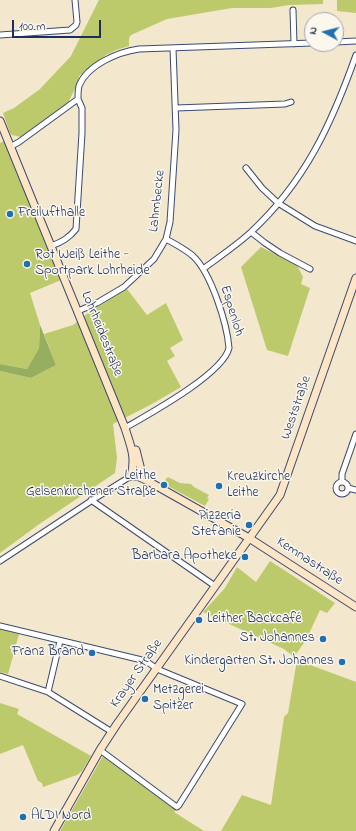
<!DOCTYPE html>
<html>
<head>
<meta charset="utf-8">
<style>
	body { margin:0 }
	#map { position:relative; width:356px; height:831px; overflow:hidden; background:#f3e7cd; font-family:"Indie Flower",sans-serif }
	canvas { display:block }
	.north { position:absolute; left:304px; top:12px; width:40px; height:40px; box-sizing:border-box; background:#fbf7ec; border:1px solid #a1a7b3; border-radius:50%; rotate:277deg; font-size:11px; font-weight:700; line-height:16px; text-align:center; color:#1b2f5e }
	.north::after { content:''; display:block; margin:auto; width:14px; height:18px; background:#1f6fb2; clip-path:polygon(50% 0,100% 100%,50% 72%,0 100%) }
	.scale { position:absolute; left:12px; top:20px; width:89px; height:18px; box-sizing:border-box; border:2px solid #1b2f5e; border-top:0; padding-left:5px; font-size:12px; line-height:14px; white-space:nowrap; color:#1b2f5e; -webkit-text-stroke:3px #fbf7ec; paint-order:stroke }
</style>
</head>
<body>
<div id="map">
<canvas width="356" height="831"></canvas>
<div class="north">N</div>
<div class="scale">100 m</div>
</div>
<script>
const ctx = document.querySelector('canvas').getContext('2d');
ctx.lineJoin = 'round';
function fillPath(path, color) { ctx.fillStyle = color; ctx.fill(path, 'evenodd'); }
function trace(path, color, width, dash) { ctx.strokeStyle = color; ctx.lineWidth = width; ctx.lineCap = dash ? 'butt' : 'round'; ctx.setLineDash(dash || []); ctx.stroke(path); }
function drawText(font, color, halo, rows, align = 'center') {
  ctx.font = font + ' "Indie Flower",sans-serif'; ctx.lineWidth = 3; ctx.setLineDash([]); ctx.textBaseline = 'middle'; ctx.strokeStyle = halo; ctx.fillStyle = color; for (const [text, x, y, turn = 0] of rows) {
    ctx.save(); ctx.translate(x, y); ctx.rotate((+turn || 0) * Math.PI / 180); ctx.textAlign = isNaN(turn) ? turn : align; if (halo) ctx.strokeText(text, 0, 0); ctx.fillText(text, 0, 0); ctx.restore();
  }
}
fillPath(new Path2D(`
	M 99,0 L 323,0 L 323,4 L 289,5 L 271,8 L 232,8 L 167,19 L 131,35 L 129,38 L 129,46 L 116,50 L 106,55 L 79,76 L 79,80 L 68,103 L 21,137 L 12,135 L 10,133 L 3,113 L 14,108 L 40,89 L 71,56 Z
	M 337,0 L 356,0 L 356,13 L 337,11 Z
	M 4,141 L 61,280 L 30,293 L 40,325 L 39,348 L 27,369 L 0,364 L 0,143 Z
	M 261,247 L 297,265 L 303,277 L 301,284 L 310,288 L 288,356 L 267,350 L 241,267 Z
	M 127,289 L 147,315 L 166,303 L 183,340 L 170,348 L 175,356 L 167,361 L 181,387 L 152,404 L 113,424 L 117,458 L 115,473 L 38,525 L 0,553 L 0,371 L 31,378 L 56,365 L 44,334 L 73,325 L 88,313 Z
	M 168,477 L 180,483 L 191,484 L 194,487 L 209,495 L 207,498 L 209,499 L 205,506 L 162,483 Z
	M 270,561 L 335,603 L 327,613 L 320,610 L 306,640 L 294,657 L 284,649 L 203,612 L 225,588 L 237,567 L 256,582 Z
	M 0,628 L 19,634 L 8,674 L 0,672 Z
	M 297,660 L 356,682 L 356,831 L 221,831 L 242,795 L 271,805 L 284,717 L 288,713 Z
	M 0,703 L 19,709 L 17,714 L 91,756 L 82,771 L 77,775 L 43,787 L 42,783 L 38,781 L 23,745 L 0,754 Z
	M 103,756 L 176,810 L 174,812 L 204,831 L 60,831 Z`), '#bdca6c');
fillPath(new Path2D(`
	M 40,325 L 56,365 L 31,378 L 0,371 L 0,364 L 27,369 L 39,348 Z`), '#96ae60');
const street = new Path2D(`
	M 293,10 L 294,44
	M 0,35 L 70,30 L 76,25 L 77,22 L 75,0
	M 336,42 L 356,41
	M 176,108 L 285,104 L 291,102
	M 10,147 L 19,142 L 78,99 C 78,95 78,90 79,86 C 87,65 118,52 139,49 L 312,43
	M 246,168 L 262,188 L 278,203 L 315,226 L 356,241
	M 251,232 L 265,243 L 280,253 L 310,269
	M 51,246 C 62,242 69,238 76,229 L 82,133 L 82,108 L 78,99
	M 203,269 C 219,257 237,245 251,232 C 305,182 332,123 356,55
	M 78,311 L 97,303 L 124,287 L 154,259 L 166,239 L 170,222 L 176,130 L 173,48
	M 125,428 C 149,414 223,374 229,348 C 227,323 211,273 193,256 C 185,249 175,244 166,239
	M 342,482 L 342,474 L 356,434
	M336 488a6 6 0 1 1 12 0a6 6 0 1 1-12 0Z
	M 348,488 L 356,490
	M 91,500 L 215,586
	M 0,561 L 94,499 L 131,476
	M 0,626 L 146,661 L 157,669 L 242,704 L 179,805 L 177,807 L 174,805 L 100,750
	M 0,676 L 48,692 L 112,732
	M 48,692 L 60,641`);
const secondary = new Path2D(`
	M 0,121 L 125,428 C 131,447 136,457 131,476 L 137,476 L 146,480 L 249,538 L 356,607
	M 136,450 L 141,470 L 140,477
	M 54,831 L 100,750 L 117,724 L 280,495 L 356,278`);
trace(street, '#3b4b6f', 7);
trace(secondary, '#3b4b6f', 9);
trace(street, '#fff', 5);
trace(secondary, '#fde5c5', 7);
for (const [x, y, r, color] of [
	[10,214,4,"#1f6fb2"],
	[27,264,4,"#1f6fb2"],
	[164,485,4,"#1f6fb2"],
	[219,486,4,"#1f6fb2"],
	[249,525,4,"#1f6fb2"],
	[245,557,4,"#1f6fb2"],
	[199,620,4,"#1f6fb2"],
	[323,639,4,"#1f6fb2"],
	[92,653,4,"#1f6fb2"],
	[342,662,4,"#1f6fb2"],
	[145,699,4,"#1f6fb2"],
	[23,817,4,"#1f6fb2"]
]) { const dot = new Path2D(); dot.arc(x, y, r, 0, 2 * Math.PI); ctx.fillStyle = color; ctx.fill(dot); trace(dot, '#fbf7ec', 1.5); }
drawText('14px', '#1b2f5e', '#fbf7ec', [
	["Lahmbecke",158,201,-84],
	["Espenloh",231,311,73],
	["Lohrheidestraße",101,334,68],
	["Weststraße",297,408,-71],
	["Kemnastraße",309,562,33],
	["Krayer Straße",137,674,-55]
]);
drawText('14px', '#1b2f5e', '#fbf7ec', [
	["Freilufthalle",18,214],
	["Rot Weiß Leithe -",35,256],
	["Sportpark Lohrheide",35,272],
	["Leithe",156,477,"right"],
	["Gelsenkirchener Straße",156,493,"right"],
	["Kreuzkirche",227,478],
	["Leithe",227,494],
	["Pizzeria",241,517,"right"],
	["Stefanie",241,533,"right"],
	["Barbara Apotheke",237,557,"right"],
	["Leither Backcafé",207,620],
	["St. Johannes",315,639,"right"],
	["Franz Brand",84,653,"right"],
	["Kindergarten St. Johannes",334,662,"right"],
	["Metzgerei",153,691],
	["Spitzer",153,707],
	["ALDI Nord",31,817]
], 'left');
</script>
</body>
</html>
